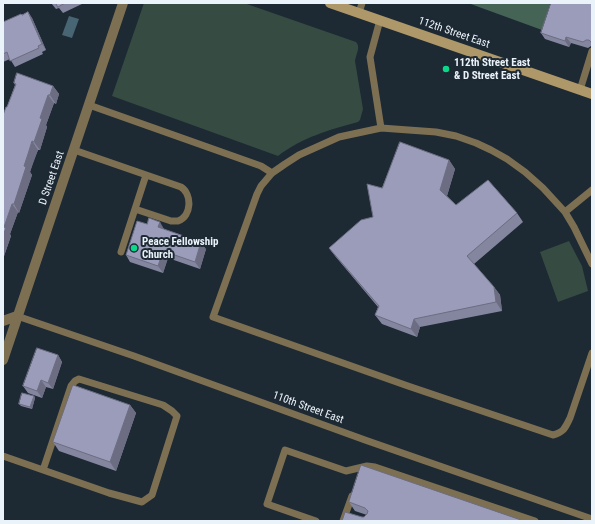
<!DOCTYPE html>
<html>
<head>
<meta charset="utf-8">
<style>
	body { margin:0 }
	#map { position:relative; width:595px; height:524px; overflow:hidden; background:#1d2933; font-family:"Roboto Condensed",sans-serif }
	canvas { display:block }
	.frame { position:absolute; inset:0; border:4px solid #ebf3fa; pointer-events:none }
</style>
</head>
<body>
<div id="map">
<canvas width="595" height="524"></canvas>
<div class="frame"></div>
</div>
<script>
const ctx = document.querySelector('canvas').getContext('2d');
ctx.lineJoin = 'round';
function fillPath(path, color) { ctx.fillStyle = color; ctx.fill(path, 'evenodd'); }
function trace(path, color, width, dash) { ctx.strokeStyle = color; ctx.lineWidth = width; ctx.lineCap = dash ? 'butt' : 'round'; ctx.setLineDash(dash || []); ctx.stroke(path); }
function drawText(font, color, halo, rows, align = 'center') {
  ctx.font = font + ' "Roboto Condensed",sans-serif'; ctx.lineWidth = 4; ctx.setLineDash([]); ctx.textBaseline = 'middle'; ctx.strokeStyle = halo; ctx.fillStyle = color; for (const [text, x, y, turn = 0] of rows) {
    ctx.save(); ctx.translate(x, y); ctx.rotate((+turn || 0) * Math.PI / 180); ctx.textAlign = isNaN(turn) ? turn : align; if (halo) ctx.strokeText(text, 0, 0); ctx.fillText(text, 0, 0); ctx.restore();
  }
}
fillPath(new Path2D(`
	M 144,3 L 244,3 L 356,42 C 361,47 356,54 355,61 L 363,109 L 360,120 L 358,122 C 329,130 303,137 278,156 L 112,96 Z
	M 569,241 L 582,266 L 588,291 L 558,302 L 540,252 Z`), '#364b41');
fillPath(new Path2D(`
	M 468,3 L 550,3 L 542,30 Z`), '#466455');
fillPath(new Path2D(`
	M 69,16 L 79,19 L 72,38 L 62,35 Z`), '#476573');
trace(new Path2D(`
	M 359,13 L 362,3
	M 380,20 L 370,57 L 381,128
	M 580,90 L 592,51
	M 89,105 L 261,166 L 272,173
	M 74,150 L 181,187 C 192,194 192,216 178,221 C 177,221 173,221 171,221 L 135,209
	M 565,212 L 592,190
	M 121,252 L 146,175
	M 592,264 L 574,227 L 565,212 L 543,188 L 525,172 L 507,159 L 491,150 L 476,143 L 456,136 L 436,132 L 381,128 L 339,137 L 299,155 L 285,164 L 272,173 L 261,186 L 257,194 L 213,317 L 408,386 L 553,435 C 564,432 565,428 570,418 L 592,353
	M 17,316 L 134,356 L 365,440 L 592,519
	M 3,456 L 109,493 L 142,502 L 152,495 L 177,416 L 172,411 L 163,405 L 79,379 L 75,381 L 71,386 L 43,470
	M 316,521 L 267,504 L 285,450 L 346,471 L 367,466 L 375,467 L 535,521
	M 343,521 L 352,496`), '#7d6f52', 7);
trace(new Path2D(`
	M 3,321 L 17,316
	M 3,360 L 123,3`), '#7d6f52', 10);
trace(new Path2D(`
	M 330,3 L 592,94`), '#ae9768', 10);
fillPath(new Path2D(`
	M 51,3 L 84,3 L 63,13 L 59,8 L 56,9 Z
	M 592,3 L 592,46 L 591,46 L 588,48 L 571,43 L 569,47 L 545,39 L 541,33 Z
	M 28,12 L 32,18 L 46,50 L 42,52 L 43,54 L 15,67 L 10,59 L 3,62 L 3,22 Z
	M 14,83 L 53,86 L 59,94 L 56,104 L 54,103 L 46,125 L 47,127 L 40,150 L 38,150 L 33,162 L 30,172 L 32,175 L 19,213 L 18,212 L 10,234 L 11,236 L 3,259 L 3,115 L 7,107 L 15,85 Z
	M 449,160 L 455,169 L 447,196 L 456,205 L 517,213 L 523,222 L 474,264 L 494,287 L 500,295 L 502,311 L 420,327 L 417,337 L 382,324 L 375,315 L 378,307 L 335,256 L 329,248 L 373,217 L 382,188 Z
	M 147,224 L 164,229 L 164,230 L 206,249 L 200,269 L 168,258 L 163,273 L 130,262 L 126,255 Z
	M 58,355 L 62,362 L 53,389 L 46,387 L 42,398 L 28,393 L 23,386 Z
	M 34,396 L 35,398 L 32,409 L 21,406 L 19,404 Z
	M 130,405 L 136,413 L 116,471 L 59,451 L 53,442 Z
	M 349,502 L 524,521 L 362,517 L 364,517 L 367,515 L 355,511 Z`), '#84869f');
fillPath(new Path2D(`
	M 28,12 L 32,18 L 46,50 L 42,44 Z
	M 566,37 L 571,43 L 569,47 L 565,41 Z
	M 53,86 L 59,94 L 56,104 L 50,95 Z
	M 48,95 L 54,103 L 46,125 L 47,127 L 40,150 L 34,142 L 40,118 Z
	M 32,141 L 38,150 L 30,172 L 32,175 L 19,213 L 14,204 L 24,166 Z
	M 449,160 L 455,169 L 446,199 L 440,190 Z
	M 12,204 L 18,212 L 10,234 L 11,236 L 3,259 L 3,235 L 4,227 Z
	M 160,222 L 164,229 L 163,234 L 158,227 Z
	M 201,242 L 206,249 L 200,269 L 195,262 Z
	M 163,251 L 168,258 L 163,273 L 158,266 Z
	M 494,287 L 500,295 L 502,311 L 496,302 Z
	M 414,319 L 420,327 L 417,337 L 411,329 Z
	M 58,355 L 62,362 L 53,389 L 48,383 Z
	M 41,380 L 46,387 L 42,398 L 37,391 Z
	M 34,396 L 35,398 L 32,409 L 30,407 Z
	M 130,405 L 136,413 L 116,471 L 110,462 Z`), '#6c6d82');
const building = new Path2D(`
	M 56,3 L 65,3 L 58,7 Z
	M 551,3 L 592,3 L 592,44 L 591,42 L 589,40 L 586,40 L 583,42 L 566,37 L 565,41 L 541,33 Z
	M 28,12 L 42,44 L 38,46 L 39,48 L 10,61 L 7,52 L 3,54 L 3,22 L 21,14 L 22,15 Z
	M 17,73 L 53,86 L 50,95 L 48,95 L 40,118 L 42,119 L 34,142 L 32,141 L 28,154 L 24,166 L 26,167 L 14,204 L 12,204 L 4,227 L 6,228 L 3,235 L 3,115 L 6,107 L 7,107 L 16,84 L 14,83 Z
	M 400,142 L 449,160 L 440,190 L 456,205 L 488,180 L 517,213 L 467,256 L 494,287 L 496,302 L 414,319 L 411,329 L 375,315 L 379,306 L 329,248 L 361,220 L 373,217 L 367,184 L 382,188 Z
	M 149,218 L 160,222 L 158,227 L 201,242 L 195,262 L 163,251 L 158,266 L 126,255 L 137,221 L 147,224 Z
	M 37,348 L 58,355 L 48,383 L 41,380 L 37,391 L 23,386 Z
	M 73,385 L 130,405 L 110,462 L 53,442 Z
	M 22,393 L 34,396 L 30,407 L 19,404 Z
	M 361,465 L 524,521 L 342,521 L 345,512 L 362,517 L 364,517 L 367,514 L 368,511 L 365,508 L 349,502 Z`);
fillPath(building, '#9a9cb9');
trace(building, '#6c6d82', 1);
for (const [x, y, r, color] of [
	[446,69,4,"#0ad98b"],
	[134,248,4,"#0ad98b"]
]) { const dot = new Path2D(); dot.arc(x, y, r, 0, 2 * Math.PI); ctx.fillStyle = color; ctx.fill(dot); trace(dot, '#1d2933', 1.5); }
drawText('11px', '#ebf3fa', '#1d2933', [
	["112th Street East",454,33,19],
	["D Street East",52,178,-71],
	["110th Street East",308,408,20]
]);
drawText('bold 11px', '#ebf3fa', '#1d2933', [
	["112th Street East",454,63],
	["& D Street East",454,76],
	["Peace Fellowship",142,242],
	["Church",142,255]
], 'left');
</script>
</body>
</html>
